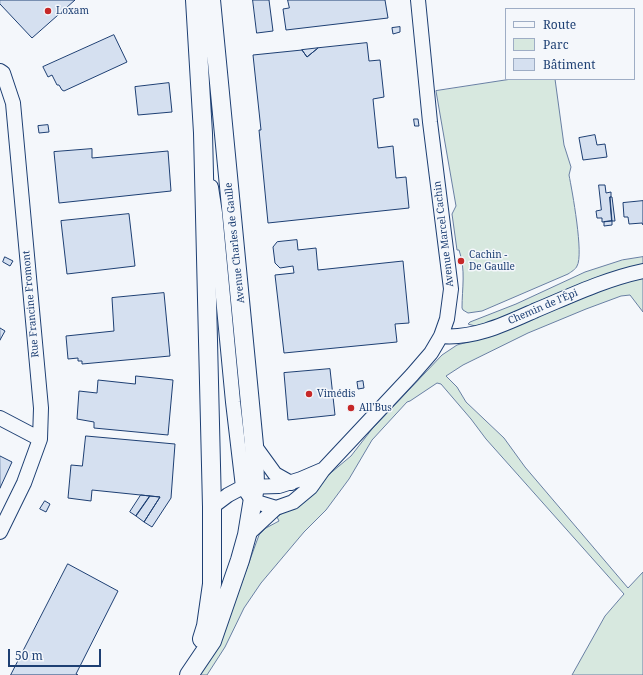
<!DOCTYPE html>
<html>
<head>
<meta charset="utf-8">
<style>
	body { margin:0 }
	#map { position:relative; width:643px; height:675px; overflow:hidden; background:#f4f7fb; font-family:"Noto Serif",serif }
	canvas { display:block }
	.legend { position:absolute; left:505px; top:8px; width:130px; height:72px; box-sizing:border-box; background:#f4f7fb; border:1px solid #9eadc5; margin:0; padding:5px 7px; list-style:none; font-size:12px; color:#1d3f73 }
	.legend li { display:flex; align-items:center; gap:8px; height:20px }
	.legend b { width:20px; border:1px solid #9eadc5 }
	.scale { position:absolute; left:8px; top:649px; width:93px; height:18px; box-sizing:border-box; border:2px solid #1d3f73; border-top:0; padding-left:5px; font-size:12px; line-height:14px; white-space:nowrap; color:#1d3f73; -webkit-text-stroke:3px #f4f7fb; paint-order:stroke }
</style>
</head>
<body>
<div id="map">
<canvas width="643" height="675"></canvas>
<ul class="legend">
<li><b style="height:5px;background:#f4f7fb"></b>Route</li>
<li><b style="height:11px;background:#d7e8df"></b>Parc</li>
<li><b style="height:11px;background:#d5e0f0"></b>Bâtiment</li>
</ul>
<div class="scale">50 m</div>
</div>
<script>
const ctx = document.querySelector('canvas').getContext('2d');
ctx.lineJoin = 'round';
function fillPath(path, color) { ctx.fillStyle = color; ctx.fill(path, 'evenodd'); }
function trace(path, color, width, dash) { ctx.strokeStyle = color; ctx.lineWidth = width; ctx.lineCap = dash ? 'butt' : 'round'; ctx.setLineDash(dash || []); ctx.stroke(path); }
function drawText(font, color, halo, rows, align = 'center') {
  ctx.font = font + ' "Noto Serif",serif'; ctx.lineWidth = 3; ctx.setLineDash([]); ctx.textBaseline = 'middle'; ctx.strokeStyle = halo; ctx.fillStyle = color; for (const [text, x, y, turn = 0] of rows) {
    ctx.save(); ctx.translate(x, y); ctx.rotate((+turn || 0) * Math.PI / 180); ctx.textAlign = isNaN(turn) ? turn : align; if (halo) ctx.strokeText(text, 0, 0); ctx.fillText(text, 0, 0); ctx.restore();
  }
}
const green = new Path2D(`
	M 512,79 L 555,79 L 564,145 L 571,167 L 569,175 C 572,190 584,255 577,266 C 576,269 571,272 568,274 L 482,311 L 468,313 L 463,310 L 462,308 C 462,288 466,270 459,250 L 457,250 L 452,214 L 456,206 L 436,91 Z
	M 643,257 L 643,266 L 495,322 L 475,326 L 468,324 L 470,322 L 516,304 L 585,272 L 622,260 Z
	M 643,275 L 643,312 L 630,295 L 621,296 L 586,309 L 528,333 L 463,365 L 446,376 L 457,387 L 466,402 L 504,438 L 525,467 L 628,588 L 643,572 L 643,675 L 572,675 L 605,616 L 624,594 L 486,439 L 471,419 L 441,384 L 437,383 L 410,401 L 407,402 L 372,440 L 349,479 L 326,510 L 304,532 L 261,583 L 244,608 L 225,647 L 207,675 L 200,675 L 220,642 L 259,535 L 266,528 L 279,521 L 277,517 L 284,512 L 351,456 L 372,429 L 442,355 L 457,345 L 486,337 L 582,294 Z`);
fillPath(green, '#d7e8df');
trace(green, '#687fa3', 1);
const building = new Path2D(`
	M 0,0 L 75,0 L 32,38 L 0,4 Z
	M 253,0 L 269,0 L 273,31 L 257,33 Z
	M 288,0 L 385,0 L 388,18 L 286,30 L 283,9 L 289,8 Z
	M 400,27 L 400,32 L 393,34 L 392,28 Z
	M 114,35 L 127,62 L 64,91 L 62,90 L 59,85 L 57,85 L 52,75 L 48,77 L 43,67 Z
	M 367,43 L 369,61 L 380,60 L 384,97 L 373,99 L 378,148 L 393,146 L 396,178 L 406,177 L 409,208 L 268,223 L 259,130 L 261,130 L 253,55 L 302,50 L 307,57 L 318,48 Z
	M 318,48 L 307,57 L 302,50 Z
	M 169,83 L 172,112 L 138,115 L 135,87 Z
	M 414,119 L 418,119 L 419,126 L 415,126 Z
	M 48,125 L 49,132 L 39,133 L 38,126 Z
	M 595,135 L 597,145 L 605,144 L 607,157 L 583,160 L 579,138 Z
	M 92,149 L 92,158 L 168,151 L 171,191 L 59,203 L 54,152 Z
	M 599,185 L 605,185 L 606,193 L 611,192 L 611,197 L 610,197 L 612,221 L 602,222 L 602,218 L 597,218 L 596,211 L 601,210 Z
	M 610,197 L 612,197 L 615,221 L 612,221 Z
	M 643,201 L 643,225 L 642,223 L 629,224 L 628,217 L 624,217 L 623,203 Z
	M 129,214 L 135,266 L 67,274 L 61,221 Z
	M 612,221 L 612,225 L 604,226 L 604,222 Z
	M 297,240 L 298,250 L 316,248 L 318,270 L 403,261 L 409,323 L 395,324 L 397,342 L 284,353 L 275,275 L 294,273 L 293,266 L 280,268 L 275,263 L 273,247 L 277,242 Z
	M 5,257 L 13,261 L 10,266 L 3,262 Z
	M 164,293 L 170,356 L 82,364 L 82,361 L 78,361 L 78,358 L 68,359 L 66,336 L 114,331 L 112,298 Z
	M 0,328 L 5,331 L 0,340 Z
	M 330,369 L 335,415 L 288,420 L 284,373 Z
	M 136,376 L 173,380 L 168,435 L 94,428 L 94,422 L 77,419 L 79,391 L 97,393 L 98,380 L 135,384 Z
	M 363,381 L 364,388 L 358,389 L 357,382 Z
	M 86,436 L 175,444 L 171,498 L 152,527 L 144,522 L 160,497 L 92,490 L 91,501 L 68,498 L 71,465 L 82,466 Z
	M 0,456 L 12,462 L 0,488 Z
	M 141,495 L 150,496 L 136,516 L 130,512 Z
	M 150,496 L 160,497 L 144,522 L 136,516 Z
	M 45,501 L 50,504 L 46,512 L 40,509 Z
	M 68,564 L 118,591 L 76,674 L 78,675 L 11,675 Z`);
fillPath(building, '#d5e0f0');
trace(building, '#1d3f73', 1);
const minor = new Path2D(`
	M 0,71 L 3,73 L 13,103 L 41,408 L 40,439 L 24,483 L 0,532
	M 211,187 L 215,213 L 233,402 L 243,487 L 253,501 L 276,508
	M 441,336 C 474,339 505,324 534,311 C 570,296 605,279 643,271
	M 0,418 L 40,439
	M 254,445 L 275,474 L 291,483
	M 212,507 L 228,495 L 243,487 L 279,486 L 301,479 L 322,470
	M 247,535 L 276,508 L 293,502 L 311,487 L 323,470 L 412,375 L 431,353 L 441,336 L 447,319 L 451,289 L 430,122 L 418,0`);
const major = new Path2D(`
	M 195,0 L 203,133 L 212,507 L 212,584 L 206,626 L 202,639
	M 189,675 L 212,641 L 240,560 L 247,535 L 255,486 L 254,445 L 211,0`);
trace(minor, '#1d3f73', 16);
trace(major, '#1d3f73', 20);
trace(minor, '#f4f7fb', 14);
trace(major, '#f4f7fb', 18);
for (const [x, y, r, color] of [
	[48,11,4,"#c62828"],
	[461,261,4,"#c62828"],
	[309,394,4,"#c62828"],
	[351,408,4,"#c62828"]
]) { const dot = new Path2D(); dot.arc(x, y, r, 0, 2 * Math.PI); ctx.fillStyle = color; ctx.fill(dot); trace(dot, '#f4f7fb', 1.5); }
drawText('10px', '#1d3f73', '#f4f7fb', [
	["Loxam",56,11],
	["Cachin -",469,255],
	["De Gaulle",469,267],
	["Vimédis",317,394],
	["All'Bus",359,408]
], 'left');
drawText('10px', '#1d3f73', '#f4f7fb', [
	["Avenue Marcel Cachin",444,234,-97],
	["Avenue Charles de Gaulle",235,243,-96],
	["Rue Francine Fromont",31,304,-95],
	["Chemin de l'Épi",543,307,-23]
]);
</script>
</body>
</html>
